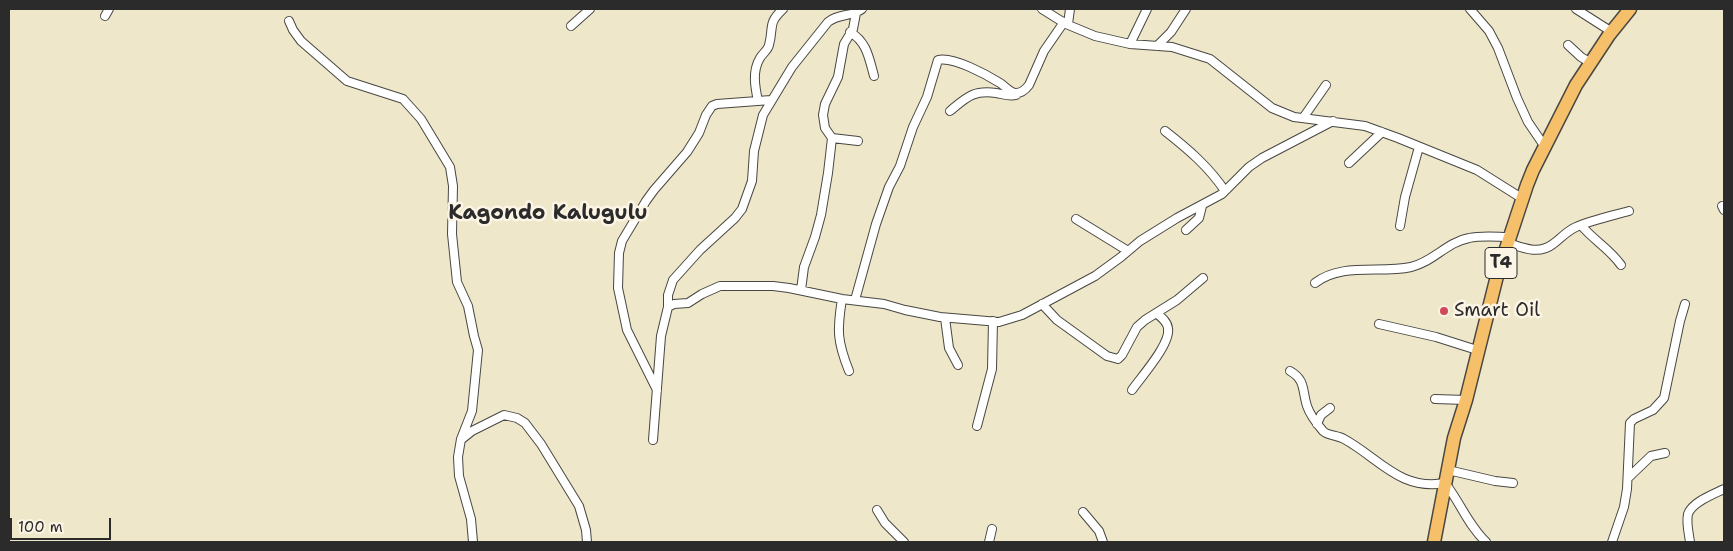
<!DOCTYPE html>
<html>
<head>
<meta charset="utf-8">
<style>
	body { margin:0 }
	#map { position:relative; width:1733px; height:551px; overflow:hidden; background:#eee7c9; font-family:"Shantell Sans",sans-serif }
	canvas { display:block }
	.frame { position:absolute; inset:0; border:10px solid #2b2b2b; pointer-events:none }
	.scale { position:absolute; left:10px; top:518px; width:101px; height:22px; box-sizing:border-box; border:2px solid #2b2b2b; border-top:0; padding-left:6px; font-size:15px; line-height:18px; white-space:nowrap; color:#2b2b2b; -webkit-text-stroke:4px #fcf5e5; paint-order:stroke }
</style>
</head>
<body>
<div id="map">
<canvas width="1733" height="551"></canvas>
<div class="frame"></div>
<div class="scale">100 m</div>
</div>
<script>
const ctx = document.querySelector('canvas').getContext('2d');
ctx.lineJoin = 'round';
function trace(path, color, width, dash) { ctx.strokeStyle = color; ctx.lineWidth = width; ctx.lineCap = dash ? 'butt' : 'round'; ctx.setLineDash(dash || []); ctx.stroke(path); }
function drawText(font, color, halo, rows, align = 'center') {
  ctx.font = font + ' "Shantell Sans",sans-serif'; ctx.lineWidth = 5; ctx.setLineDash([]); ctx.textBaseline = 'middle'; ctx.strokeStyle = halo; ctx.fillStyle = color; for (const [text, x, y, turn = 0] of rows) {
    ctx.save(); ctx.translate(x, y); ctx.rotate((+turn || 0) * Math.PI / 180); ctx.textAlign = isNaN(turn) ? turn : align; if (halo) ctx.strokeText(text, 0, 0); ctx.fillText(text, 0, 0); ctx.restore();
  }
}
const minor = new Path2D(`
	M 1042,9 L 1066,24 L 1095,36 L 1130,44 L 1172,47 L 1210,59 L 1272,108 L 1294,117 L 1365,126 L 1398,138 L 1477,170 L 1523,199
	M 1470,9 L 1489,31 L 1498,48 L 1517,98 L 1528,122 L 1545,147
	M 1576,9 L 1612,32
	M 856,13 L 853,29 L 844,44 L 838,77 L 825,104 L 823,115 L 825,128 L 832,138 L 858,141
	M 105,16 L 109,9
	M 289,21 L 293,30 L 301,41 L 347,81 L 403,99 L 421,119 L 450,167 L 453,186 L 452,234 L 457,282 L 468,306 L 474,336 L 478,350 L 472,411 L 461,439 L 458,457 L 459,476 L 471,519 L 473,542
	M 1068,24 L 1070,9
	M 571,26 L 590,9
	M 850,32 C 867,42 869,58 874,76
	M 1130,44 L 1147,9
	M 1568,45 L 1581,57 L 1591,63
	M 1157,46 L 1171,32 L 1186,9
	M 758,101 C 755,87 752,71 760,58 C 763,53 768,50 769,45 C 774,27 767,24 783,9
	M 950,111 C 967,97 973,90 996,93 C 1003,94 1009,97 1016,95
	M 1303,118 L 1326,85
	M 1165,131 C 1188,149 1209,167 1225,191
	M 1349,163 L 1382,132
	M 1722,206 L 1724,210
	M 1076,219 L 1128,251
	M 1581,225 C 1593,240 1609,248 1621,265
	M 1400,226 L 1405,197 L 1419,147
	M 1186,230 L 1199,218 L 1202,206
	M 1508,243 C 1523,248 1539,255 1553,244 C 1561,238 1567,231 1576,227 C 1592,220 1611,216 1629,211
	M 1315,283 C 1342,262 1380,274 1411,267 C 1433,262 1447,242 1469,238 C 1482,235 1498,237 1511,237
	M 801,290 L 804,267 L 815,237 L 821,215 L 828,173 L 832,138
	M 842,299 C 837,330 837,341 849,371
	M 855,300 L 876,224 L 889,187 L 900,166 L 913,127 L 927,97 L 938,60 C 953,56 987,75 1000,83 C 1005,86 1010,93 1016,93 C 1022,93 1026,89 1029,85 L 1044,51 L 1064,22
	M 1042,304 L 1057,320 L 1107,356 L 1118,359 L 1122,355 L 1137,327 L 1145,320 L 1177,300 L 1203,278
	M 668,307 L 668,295 L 673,280 L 700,250 L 735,218 L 742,209 L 752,181 L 754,151 L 763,115 L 792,67 L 828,22 C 839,13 852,17 862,9
	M 945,318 L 949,348 L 958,365
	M 1379,324 L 1436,337 L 1477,350
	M 1290,371 C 1306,380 1302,391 1307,406 C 1310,415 1317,424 1323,431 C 1328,436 1337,435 1344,439 C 1379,458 1400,491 1445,483 C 1460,502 1468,525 1486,542
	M 657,390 L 627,330 L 618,288 L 619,253 L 622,241 L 646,201 L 654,190 L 687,152 L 699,133 L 706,115 L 712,106 L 717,104 L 771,100
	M 1132,390 C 1141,377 1171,344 1168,328 C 1167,321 1161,317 1156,313
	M 1435,399 L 1466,400
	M 1317,424 L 1321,415 L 1330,408
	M 977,426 L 992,369 L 993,321
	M 462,439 L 472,431 L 504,415 L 517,418 L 525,423 L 541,444 L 579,506 L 586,530 L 587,542
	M 653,440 L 661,336 L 668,307 L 674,304 L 688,303 L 702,294 L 720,286 L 773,286 L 789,288 L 842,299 L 884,304 L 905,310 L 940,317 L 999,322 L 1022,315 L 1095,276 L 1121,257 L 1140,241 L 1177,218 L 1222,194 L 1249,167 L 1262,158 L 1333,121
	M 1448,470 L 1495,481 L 1513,483
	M 1629,477 L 1651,456 L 1665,453
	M 877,510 L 885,523 L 904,542
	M 1083,512 L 1099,531 L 1103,542
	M 989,542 L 992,529
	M 1612,542 L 1624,507 L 1627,489 L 1630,423 L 1634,419 L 1653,410 L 1664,398 L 1680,321 L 1685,304
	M 1690,542 C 1689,534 1686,523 1688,514 C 1692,502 1714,494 1724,489`);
const trunk = new Path2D(`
	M 1434,542 L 1454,438 L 1466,400 L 1497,276 L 1527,185 L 1533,170 L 1576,85 L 1609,35 L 1630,9`);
trace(minor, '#484743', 10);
trace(trunk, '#484743', 15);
trace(minor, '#fff', 8);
trace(trunk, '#f6c06b', 12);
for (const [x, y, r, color] of [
	[1444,311,5,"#d1495b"]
]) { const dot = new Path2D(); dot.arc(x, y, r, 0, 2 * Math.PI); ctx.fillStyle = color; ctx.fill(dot); trace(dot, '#fcf5e5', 2); }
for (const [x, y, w] of [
	[1501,263,32]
]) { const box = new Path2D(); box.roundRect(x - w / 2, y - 15.5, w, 31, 4); ctx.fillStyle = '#fcf5e5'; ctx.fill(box); trace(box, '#2b2b2b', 1); }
drawText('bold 18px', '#2b2b2b', null, [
	["T4",1501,263]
]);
drawText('19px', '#2b2b2b', '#fcf5e5', [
	["Smart Oil",1454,311]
], 'left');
drawText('bold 21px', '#2b2b2b', '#fcf5e5', [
	["Kagondo Kalugulu",548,214]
]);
</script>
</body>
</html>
